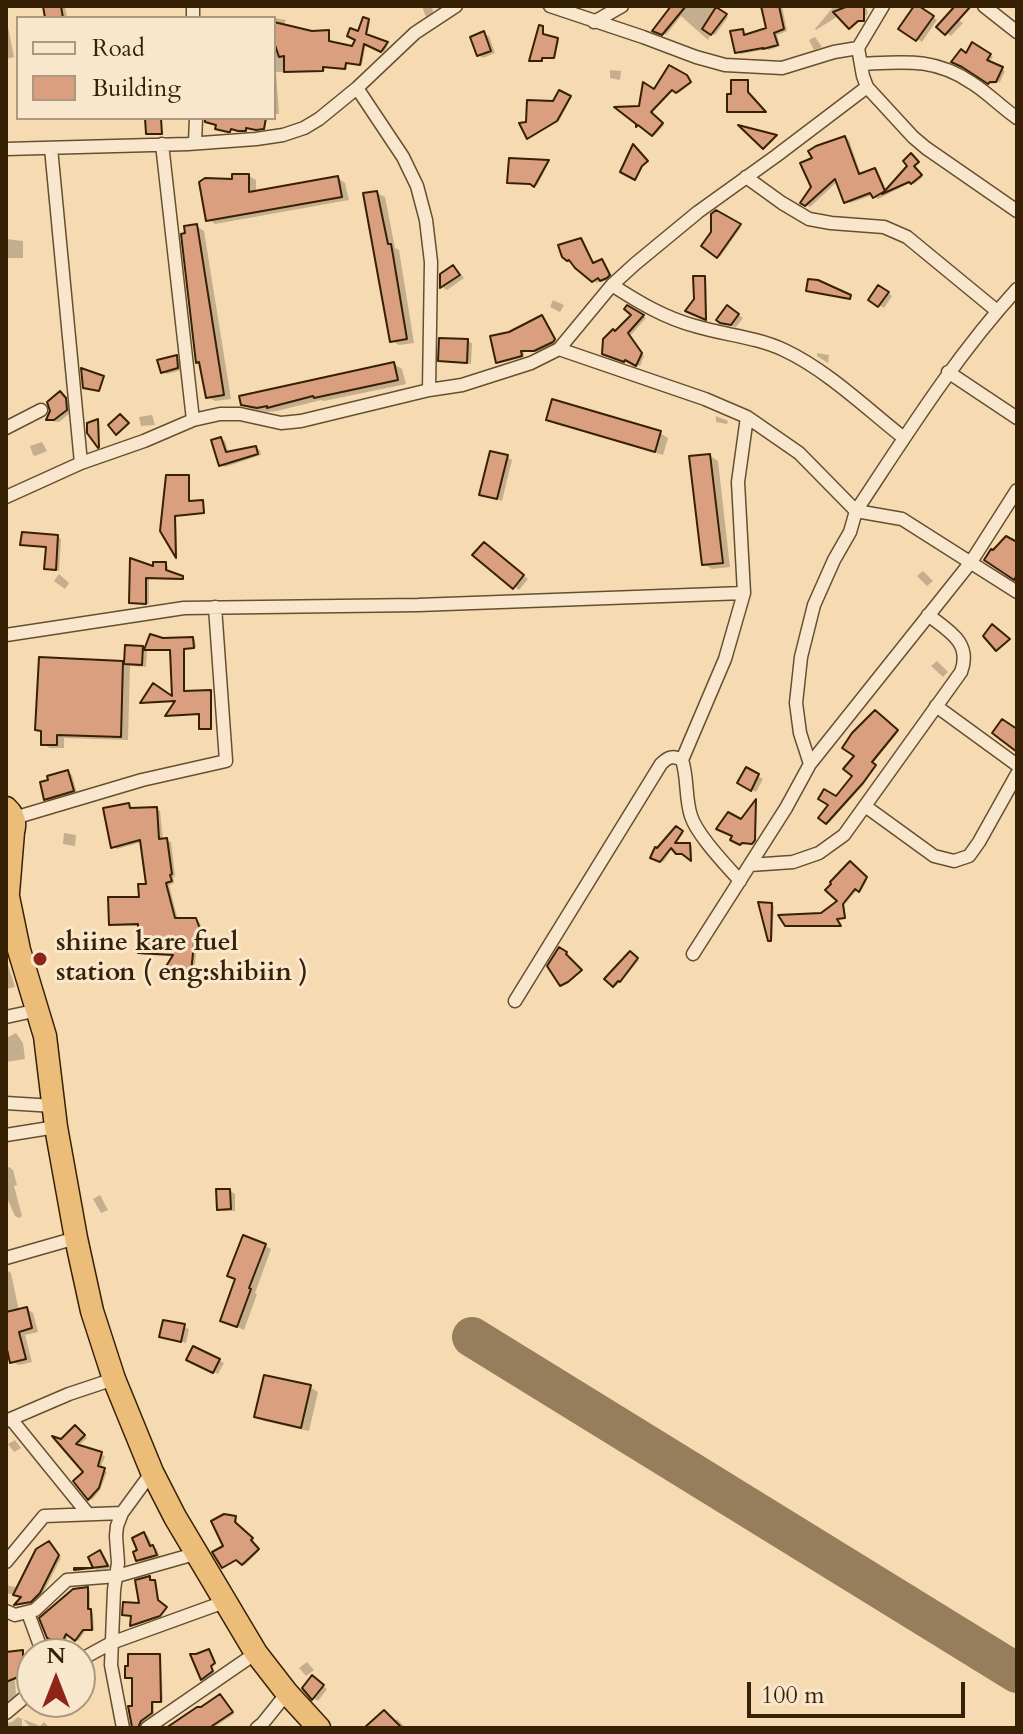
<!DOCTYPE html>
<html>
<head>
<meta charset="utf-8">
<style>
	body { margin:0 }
	#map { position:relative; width:1023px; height:1734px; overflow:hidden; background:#f6dab2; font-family:Cardo,serif }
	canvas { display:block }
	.frame { position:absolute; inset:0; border:8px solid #362105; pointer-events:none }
	.legend { position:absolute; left:16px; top:16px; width:260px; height:104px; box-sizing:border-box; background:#f9e7cd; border:2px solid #ab987d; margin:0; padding:10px 14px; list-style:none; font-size:24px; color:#362105 }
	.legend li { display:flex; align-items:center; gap:16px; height:40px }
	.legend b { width:40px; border:2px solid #ab987d }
	.north { position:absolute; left:16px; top:1638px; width:80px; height:80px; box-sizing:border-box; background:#f9e7cd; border:2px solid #ab987d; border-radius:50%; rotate:0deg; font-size:22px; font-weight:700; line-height:32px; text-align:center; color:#362105 }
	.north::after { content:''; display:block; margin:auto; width:28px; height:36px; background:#8f2418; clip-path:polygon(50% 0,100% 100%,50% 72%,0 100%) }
	.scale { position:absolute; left:747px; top:1682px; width:218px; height:36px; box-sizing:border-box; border:4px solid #362105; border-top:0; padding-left:10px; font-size:24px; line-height:28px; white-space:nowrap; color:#362105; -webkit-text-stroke:6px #f9e7cd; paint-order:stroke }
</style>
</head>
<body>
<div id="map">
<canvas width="1023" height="1734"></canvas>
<div class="frame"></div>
<ul class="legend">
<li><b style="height:10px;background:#f9e7cd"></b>Road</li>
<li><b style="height:22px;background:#d99f7e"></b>Building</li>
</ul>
<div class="north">N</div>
<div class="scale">100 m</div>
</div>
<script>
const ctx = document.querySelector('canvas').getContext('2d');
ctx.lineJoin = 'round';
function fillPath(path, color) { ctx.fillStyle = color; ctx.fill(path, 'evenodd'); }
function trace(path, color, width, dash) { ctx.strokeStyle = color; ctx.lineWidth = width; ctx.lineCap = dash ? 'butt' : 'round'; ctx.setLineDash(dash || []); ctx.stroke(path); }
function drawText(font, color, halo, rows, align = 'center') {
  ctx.font = font + ' Cardo,serif'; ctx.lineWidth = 6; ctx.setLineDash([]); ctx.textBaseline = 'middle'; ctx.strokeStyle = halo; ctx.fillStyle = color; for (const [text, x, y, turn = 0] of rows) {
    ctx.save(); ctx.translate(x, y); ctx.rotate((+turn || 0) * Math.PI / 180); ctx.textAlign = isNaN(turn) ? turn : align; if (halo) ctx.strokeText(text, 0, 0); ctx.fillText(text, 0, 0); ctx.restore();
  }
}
fillPath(new Path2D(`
	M 45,6 L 65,6 L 67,17 L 49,18 Z
	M 422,6 L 432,6 L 433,12 L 426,17 Z
	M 669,6 L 713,6 L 728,17 L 715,35 L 711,33 L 708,40 L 681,16 L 666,35 L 655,30 L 672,8 Z
	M 763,6 L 782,6 L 787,31 L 777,35 L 780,46 L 769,50 L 767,49 L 741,54 L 737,52 L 742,31 L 746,33 L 747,36 L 768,30 Z
	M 834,6 L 866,6 L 868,14 L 866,15 L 865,21 L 860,21 L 852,28 L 840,19 L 838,16 L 816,30 L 815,29 Z
	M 916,6 L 937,20 L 922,42 L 901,28 Z
	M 6,17 L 14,57 L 6,59 Z
	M 955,17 L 963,23 L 951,36 L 946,33 Z
	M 274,18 L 286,20 L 283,26 L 312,33 L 328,32 L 330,33 L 330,43 L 354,48 L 364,20 L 370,22 L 367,36 L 388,45 L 384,52 L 366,43 L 362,65 L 347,62 L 347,69 L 324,66 L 325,71 L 276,72 L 279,114 L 274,114 Z
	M 540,28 L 544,29 L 544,36 L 559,41 L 555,58 L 543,58 L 543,61 L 532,61 Z
	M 484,34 L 489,36 L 495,53 L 483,58 L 478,55 Z
	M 815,37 L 822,47 L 814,50 L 809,40 Z
	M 973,45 L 993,57 L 988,63 L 1005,71 L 1000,82 L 992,84 L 966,67 L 967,56 Z
	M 610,70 L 621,71 L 620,80 L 610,78 Z
	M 689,79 L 692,83 L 679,93 L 674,89 L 651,114 L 664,125 L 655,135 L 641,125 L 638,126 L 641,108 L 655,92 Z
	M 560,93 L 571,98 L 559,121 L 530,138 L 528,137 L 555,103 Z
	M 845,138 L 849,140 L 861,175 L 875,170 L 878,172 L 887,192 L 909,166 L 913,157 L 919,163 L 914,168 L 923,177 L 914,184 L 911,182 L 878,199 L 873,195 L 850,203 L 846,201 L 838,181 L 810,207 L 803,203 Z
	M 511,160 L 548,162 L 549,162 L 537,186 Z
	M 249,176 L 256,180 L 256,193 L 338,178 L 345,183 L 349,200 L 215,224 L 208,219 L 234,181 Z
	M 377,193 L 385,197 L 395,248 L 399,250 L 414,343 L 399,345 L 392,341 Z
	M 716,212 L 741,227 L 720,257 L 703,246 L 713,233 Z
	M 196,226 L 204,231 L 231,399 L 215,401 L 208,397 L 201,364 L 198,362 Z
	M 6,239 L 23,241 L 23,258 L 8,258 L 6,264 Z
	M 581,240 L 584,242 L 594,265 L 602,261 L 605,263 L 612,277 L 605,281 L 601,279 L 597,283 L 594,281 Z
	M 453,267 L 458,270 L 464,278 L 447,290 L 442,287 L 442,275 Z
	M 704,278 L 706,279 L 707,319 L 688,311 L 696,300 Z
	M 879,287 L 892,296 L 884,308 L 870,300 Z
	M 553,300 L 564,305 L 560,312 L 550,307 Z
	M 627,308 L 646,318 L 630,336 L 644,356 L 640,366 L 628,360 L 627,362 L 607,355 L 616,333 L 634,315 Z
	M 732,310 L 743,318 L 736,327 L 727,325 L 719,320 Z
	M 542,317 L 545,319 L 558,342 L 557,343 L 539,352 L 524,351 L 524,357 L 501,363 L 498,361 L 510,334 Z
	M 467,341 L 472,343 L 471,364 L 445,362 L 440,360 Z
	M 817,353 L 829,355 L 828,363 L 817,356 Z
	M 176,357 L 181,360 L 182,370 L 167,374 L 163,371 Z
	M 394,364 L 402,369 L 406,384 L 324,401 L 321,400 L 277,411 L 266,412 L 251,409 L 242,404 Z
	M 60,394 L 69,402 L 70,413 L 59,422 L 52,421 L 48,419 Z
	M 152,415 L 155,425 L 141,426 L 139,417 Z
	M 716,416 L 728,421 L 727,424 L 716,422 Z
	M 549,419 L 660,433 L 668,438 L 663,455 L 557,423 Z
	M 98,421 L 99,422 L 100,447 L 89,432 Z
	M 221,439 L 225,441 L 229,454 L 256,448 L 260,450 L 261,455 L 225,467 L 221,465 Z
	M 42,442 L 47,451 L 35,456 L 33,455 L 30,446 Z
	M 710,456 L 718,461 L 730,567 L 712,569 L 704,564 Z
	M 507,457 L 512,460 L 502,501 L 482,494 Z
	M 188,477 L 190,478 L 190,503 L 204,503 L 205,513 L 176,516 L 177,556 L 162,531 Z
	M 58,537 L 61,539 L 59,571 L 46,568 L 48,548 L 26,546 L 22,544 Z
	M 489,547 L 528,579 L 519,590 L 475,555 Z
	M 132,561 L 155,569 L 165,564 L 168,566 L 168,573 L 185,580 L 149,579 L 149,604 L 135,604 L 131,602 Z
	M 923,571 L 933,581 L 927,586 L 917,576 Z
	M 59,574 L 69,583 L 65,589 L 54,581 Z
	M 193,639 L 195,640 L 196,648 L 185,649 L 185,693 L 212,693 L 212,729 L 204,729 L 201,714 L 168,716 L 178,701 L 143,703 L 174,700 L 172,651 L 147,651 L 146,667 L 130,666 L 128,740 L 64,738 L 64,748 L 50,748 L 43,744 L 43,733 L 37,729 L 123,663 L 126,665 L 127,647 L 142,648 L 146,650 L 163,641 Z
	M 937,661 L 948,672 L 943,677 L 931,666 Z
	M 876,712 L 898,732 L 872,764 L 876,767 L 864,784 L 829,823 L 821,817 L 854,776 Z
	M 747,770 L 763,779 L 756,792 L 740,783 Z
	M 68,772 L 72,775 L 77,793 L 50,801 L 46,798 Z
	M 756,801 L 756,842 L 755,844 L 743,844 L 733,839 L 741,821 Z
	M 129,805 L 133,810 L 156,809 L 160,811 L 163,840 L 171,842 L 175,876 L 173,877 L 174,883 L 169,885 L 178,920 L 195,920 L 200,923 L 203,932 L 200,944 L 197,943 L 194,973 L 190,970 L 183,979 L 180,977 L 175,956 L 144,955 L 140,952 L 140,926 L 115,926 L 111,924 L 141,899 L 148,886 L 142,842 L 117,849 L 113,846 Z
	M 676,828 L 683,834 L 675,845 L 692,846 L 692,860 L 673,848 L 663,862 L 653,857 Z
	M 64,833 L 76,835 L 75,846 L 63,844 Z
	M 852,864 L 867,880 L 861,891 L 858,889 L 844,905 L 846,918 L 837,919 L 841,926 L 786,925 L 822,915 L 840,901 Z
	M 772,905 L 774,906 L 772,941 L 770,940 Z
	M 630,953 L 639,960 L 622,981 L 621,980 L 616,986 L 607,979 Z
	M 8,965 L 15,987 L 6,989 L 6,966 Z
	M 16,1033 L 23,1043 L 25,1059 L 6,1062 L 6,1038 Z
	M 9,1167 L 13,1170 L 17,1185 L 14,1186 L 22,1216 L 19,1218 L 15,1216 L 6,1196 L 6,1168 Z
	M 230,1191 L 235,1194 L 235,1211 L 223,1211 L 218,1208 Z
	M 100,1195 L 108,1210 L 101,1213 L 93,1199 Z
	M 265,1246 L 271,1249 L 255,1293 L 257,1294 L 244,1330 L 223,1320 Z
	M 6,1270 L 11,1273 L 19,1311 L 27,1309 L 33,1313 L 38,1332 L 25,1335 L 32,1362 L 19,1365 L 12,1362 L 6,1337 Z
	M 165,1322 L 189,1329 L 186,1343 L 162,1336 Z
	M 194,1348 L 224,1363 L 218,1374 L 188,1359 Z
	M 310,1387 L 318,1392 L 309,1431 L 264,1421 L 256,1416 Z
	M 79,1430 L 87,1438 L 78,1446 L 105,1456 L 100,1469 L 107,1472 L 100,1490 L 92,1500 L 89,1498 L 86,1472 L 61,1441 Z
	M 15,1440 L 21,1448 L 14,1452 L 8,1444 Z
	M 235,1518 L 237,1519 L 236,1524 L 253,1540 L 251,1542 L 259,1551 L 245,1565 L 239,1559 L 225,1567 L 223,1566 L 226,1547 Z
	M 144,1534 L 148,1536 L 153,1547 L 157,1549 L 160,1557 L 142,1562 L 138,1560 Z
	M 52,1545 L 61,1558 L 42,1595 L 34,1603 L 19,1605 L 17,1604 L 23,1597 L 6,1593 L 6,1585 L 19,1588 Z
	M 100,1553 L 104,1555 L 111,1568 L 96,1570 L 90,1558 Z
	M 150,1578 L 152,1582 L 156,1583 L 159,1603 L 167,1609 L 162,1616 L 134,1626 L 134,1615 L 141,1606 Z
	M 87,1589 L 90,1591 L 90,1611 L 93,1613 L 94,1630 L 86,1630 L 78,1641 L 69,1634 L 64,1645 L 48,1636 Z
	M 209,1651 L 216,1664 L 212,1667 L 214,1673 L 204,1680 L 202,1679 Z
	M 22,1652 L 25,1654 L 31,1673 L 15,1680 L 16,1696 L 6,1705 L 6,1654 Z
	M 159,1656 L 161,1658 L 163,1702 L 154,1702 L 154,1715 L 141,1725 L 141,1728 L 137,1728 L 134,1726 L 134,1678 L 127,1677 Z
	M 307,1662 L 314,1670 L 306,1676 L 299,1668 Z
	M 317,1681 L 327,1689 L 318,1701 L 313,1698 Z
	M 80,1684 L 85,1686 L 80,1696 Z
	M 220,1696 L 234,1714 L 213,1728 L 167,1728 Z
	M 18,1717 L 22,1719 L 22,1728 L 7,1728 L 6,1723 L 12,1722 Z
	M 23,1719 L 40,1726 L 44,1722 L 50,1728 L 31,1728 Z
	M 397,1719 L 406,1728 L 381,1728 L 395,1721 Z`), '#0003');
trace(new Path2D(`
	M 472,1337 L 1017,1673`), '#967e5c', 40);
const building = new Path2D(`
	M 43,6 L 61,6 L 63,18 L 45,18 Z
	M 671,6 L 686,6 L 662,35 L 652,31 Z
	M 761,6 L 779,6 L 784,29 L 774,33 L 778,45 L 763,49 L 763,48 L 735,53 L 730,31 L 743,29 L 744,35 L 766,28 Z
	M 848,6 L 864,6 L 864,21 L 858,21 L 849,29 L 833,12 Z
	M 914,6 L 919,6 L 934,16 L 916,41 L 898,29 Z
	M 955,6 L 971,6 L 945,35 L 936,27 Z
	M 716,7 L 727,14 L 711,35 L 702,29 Z
	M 363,17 L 369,19 L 366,34 L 388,42 L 381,52 L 364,44 L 360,65 L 346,63 L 345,69 L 323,67 L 323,71 L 284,72 L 284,56 L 279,57 L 274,42 L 274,22 L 312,31 L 329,30 L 329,41 L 352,46 L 355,40 L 347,36 L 350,28 L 358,31 Z
	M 539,25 L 543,26 L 543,34 L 558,38 L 554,58 L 542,58 L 542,61 L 529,61 Z
	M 484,31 L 491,51 L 477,56 L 470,37 Z
	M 972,42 L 991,54 L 987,60 L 1003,67 L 996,82 L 990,82 L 988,84 L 962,67 L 951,62 L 961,49 L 966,53 Z
	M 669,65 L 687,75 L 691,82 L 676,93 L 672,90 L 651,112 L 663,123 L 652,136 L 638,125 L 636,127 L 636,124 L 614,107 L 639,106 L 643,82 L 654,89 Z
	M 731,80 L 748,80 L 748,92 L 766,112 L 727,112 L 727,94 L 731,94 Z
	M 559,90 L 571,96 L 557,121 L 527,139 L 519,123 L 526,122 L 527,100 L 553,101 Z
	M 145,118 L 161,118 L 162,134 L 146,134 Z
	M 205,118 L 266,118 L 264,129 L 256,130 L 246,128 L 246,131 L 238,131 L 231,129 L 230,132 L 228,132 L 215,129 L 216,125 L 205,122 Z
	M 738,125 L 777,135 L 763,149 Z
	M 845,136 L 859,174 L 875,168 L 885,191 L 873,198 L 870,193 L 844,203 L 835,179 L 805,206 L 800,203 L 811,187 L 800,163 L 812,158 L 808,151 L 816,146 Z
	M 633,144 L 648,161 L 642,166 L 635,180 L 620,172 Z
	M 911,153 L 919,162 L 914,166 L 922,175 L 911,184 L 909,182 L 882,194 L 907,166 L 903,161 Z
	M 509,158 L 549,160 L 534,187 L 530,184 L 507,183 Z
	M 232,174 L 249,174 L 249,192 L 338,176 L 342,197 L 206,221 L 199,182 L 205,178 L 232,179 Z
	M 377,191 L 388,244 L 391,244 L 393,255 L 407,339 L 390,342 L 363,193 Z
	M 716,210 L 741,224 L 717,258 L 701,246 L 711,232 L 711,214 Z
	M 197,224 L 224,395 L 206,398 L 199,362 L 196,363 L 181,234 L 185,233 L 184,226 Z
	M 581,238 L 593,263 L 602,259 L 610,275 L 607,278 L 600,281 L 598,278 L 592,282 L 575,268 L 569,260 L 567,261 L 562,257 L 558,245 Z
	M 453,265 L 460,275 L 440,288 L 440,274 Z
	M 693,276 L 705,276 L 706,320 L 685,311 L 694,299 Z
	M 808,279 L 818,280 L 851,295 L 850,299 L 806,291 Z
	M 878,285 L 889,292 L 878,307 L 868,300 Z
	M 627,305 L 644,315 L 628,333 L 642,353 L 636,366 L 625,360 L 624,362 L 602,354 L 603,339 L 613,329 L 615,331 L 631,315 L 624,309 Z
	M 727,305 L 739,314 L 731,325 L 720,323 L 716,320 Z
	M 542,315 L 555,339 L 553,342 L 534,351 L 521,351 L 522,356 L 496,363 L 490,336 L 509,332 Z
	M 439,338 L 468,339 L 467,363 L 438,361 Z
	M 177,355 L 178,368 L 161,373 L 157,360 Z
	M 394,362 L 398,380 L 314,398 L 313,396 L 267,408 L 267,406 L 257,408 L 241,405 L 239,396 Z
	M 81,368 L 104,376 L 99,391 L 83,388 Z
	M 60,391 L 66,398 L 67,410 L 54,420 L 46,420 L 50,411 L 47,402 Z
	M 552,399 L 661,431 L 655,452 L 546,420 Z
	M 120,414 L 129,423 L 116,435 L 108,425 Z
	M 98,419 L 99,447 L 98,448 L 87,433 L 87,423 Z
	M 221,437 L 226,452 L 256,446 L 258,454 L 219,466 L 211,440 Z
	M 490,451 L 508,455 L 497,499 L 479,495 Z
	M 710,454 L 723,563 L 702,565 L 689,456 Z
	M 166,475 L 189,475 L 189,501 L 203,500 L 204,513 L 175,516 L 176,558 L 160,531 Z
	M 22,532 L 58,535 L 56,570 L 44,569 L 46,547 L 20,545 Z
	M 1006,536 L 1017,542 L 1017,575 L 1014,580 L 984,560 L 991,549 L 993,550 Z
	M 484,542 L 524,575 L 513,589 L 472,555 Z
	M 130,558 L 153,566 L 153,562 L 166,562 L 166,570 L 183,576 L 183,579 L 146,578 L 146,604 L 129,603 Z
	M 992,624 L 1010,639 L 996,651 L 983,636 Z
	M 150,634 L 163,638 L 193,637 L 194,648 L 184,649 L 184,691 L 211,690 L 211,729 L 199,729 L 199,714 L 165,716 L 175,701 L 140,703 L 153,683 L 172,696 L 170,650 L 144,650 Z
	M 125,645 L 143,646 L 142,665 L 124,664 Z
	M 39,657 L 123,661 L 121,737 L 57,735 L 57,745 L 41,745 L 41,731 L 35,730 Z
	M 875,710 L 898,730 L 872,762 L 876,765 L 863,783 L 826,824 L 818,818 L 828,805 L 818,799 L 824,789 L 836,796 L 852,776 L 843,769 L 854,756 L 842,748 L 852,733 Z
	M 1002,719 L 1017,729 L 1017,752 L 992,733 Z
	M 746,767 L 759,774 L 751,791 L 737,783 Z
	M 68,770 L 74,791 L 44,800 L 40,782 L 48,780 L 47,776 Z
	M 756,799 L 755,840 L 752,844 L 742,843 L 740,845 L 730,840 L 732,836 L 716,829 L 728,812 L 741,819 Z
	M 129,803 L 130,808 L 157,807 L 159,839 L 167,838 L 172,874 L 170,875 L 172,881 L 166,883 L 175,918 L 196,918 L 200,929 L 196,943 L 194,943 L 191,973 L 186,969 L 179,979 L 165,968 L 173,955 L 138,953 L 138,924 L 109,925 L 108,897 L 139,897 L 138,884 L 146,884 L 140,840 L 111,848 L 103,808 Z
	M 676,826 L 683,831 L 675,843 L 690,843 L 691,861 L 682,854 L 676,854 L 671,848 L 660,862 L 650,858 L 655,847 L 657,848 Z
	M 850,861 L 867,877 L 859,892 L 855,889 L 843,904 L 845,918 L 837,919 L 841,926 L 785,926 L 778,915 L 821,913 L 837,901 L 825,890 L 831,884 L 830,882 Z
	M 758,902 L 772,903 L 771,941 L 768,941 Z
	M 559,947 L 567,952 L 566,954 L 582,970 L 568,982 L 560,986 L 547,966 Z
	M 630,951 L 638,958 L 620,982 L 618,981 L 613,987 L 604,979 Z
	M 216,1189 L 230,1189 L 231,1209 L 217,1210 Z
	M 243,1235 L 266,1244 L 249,1288 L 251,1289 L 237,1327 L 220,1321 L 235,1279 L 227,1276 Z
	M 27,1307 L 32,1328 L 19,1332 L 26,1359 L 10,1363 L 6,1345 L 6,1312 Z
	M 163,1320 L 185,1324 L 181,1342 L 159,1337 Z
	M 193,1346 L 220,1359 L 213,1373 L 186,1360 Z
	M 264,1375 L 311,1385 L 301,1428 L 254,1417 Z
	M 75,1425 L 85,1435 L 76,1444 L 102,1452 L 98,1466 L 105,1468 L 99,1488 L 88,1500 L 73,1481 L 83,1472 L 52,1436 L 61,1439 Z
	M 224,1514 L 236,1516 L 235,1522 L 253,1538 L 251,1540 L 259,1549 L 242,1565 L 236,1560 L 222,1568 L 212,1552 L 223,1546 L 211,1521 Z
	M 144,1532 L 150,1546 L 153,1545 L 157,1555 L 136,1561 L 133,1552 L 137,1550 L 132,1538 Z
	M 49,1541 L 59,1555 L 40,1593 L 31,1602 L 14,1605 L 21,1597 L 13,1595 L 36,1549 Z
	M 100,1550 L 108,1566 L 74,1570 L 74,1568 L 93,1568 L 88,1557 Z
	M 150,1576 L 150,1580 L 155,1580 L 158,1600 L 167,1607 L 160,1616 L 130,1626 L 131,1616 L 122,1615 L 123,1602 L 139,1603 L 135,1580 Z
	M 88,1587 L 88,1609 L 91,1609 L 92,1630 L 83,1630 L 75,1641 L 66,1634 L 61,1645 L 47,1638 L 39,1618 L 73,1589 Z
	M 209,1649 L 215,1663 L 211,1666 L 213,1671 L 201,1680 L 190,1654 L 196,1654 Z
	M 23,1650 L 23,1657 L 30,1672 L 6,1682 L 6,1652 Z
	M 128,1654 L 160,1654 L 161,1702 L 152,1702 L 152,1713 L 141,1721 L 138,1728 L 132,1727 L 128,1706 L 132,1706 L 132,1678 L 125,1678 L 125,1666 L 128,1666 Z
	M 312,1675 L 324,1685 L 312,1700 L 302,1688 Z
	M 220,1694 L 233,1712 L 209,1728 L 166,1728 L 197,1707 L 201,1707 Z
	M 384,1710 L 402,1728 L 364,1728 Z`);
fillPath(building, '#d99f7e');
trace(building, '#362105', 2);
const street = new Path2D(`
	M 193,6 L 193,18
	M 550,6 L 643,37 L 696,57 L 725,65 L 782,68 L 834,52 L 858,48
	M 883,6 L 858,48 L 863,76 L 867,87 L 913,137 L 926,148 L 1017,211
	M 984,6 L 1017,32
	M 594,22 L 622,6
	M 861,64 C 903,62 934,57 972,83 C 988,93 1001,107 1017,118
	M 357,88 L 403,157 L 417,186 L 426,220 L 431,262 L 429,390
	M 195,143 L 196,118
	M 162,144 L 193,420
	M 51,148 L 81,463
	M 6,149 L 188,144 L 256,139 L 283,135 L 304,128 L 319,119 L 357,88 L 415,33 L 456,6
	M 746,177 L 782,203 L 809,219 L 831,223 L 884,227 L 907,237 L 997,311
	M 612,285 C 638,302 665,318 695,326 C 725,335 756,337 784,350 C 827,370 867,409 904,438
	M 559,349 L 705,399 L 747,417 L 799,453 L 856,511 L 902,519 L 1017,592
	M 948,372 L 1017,418
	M 6,428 L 41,410
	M 6,497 L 81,463 L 144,441 L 193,420 L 220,414 L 240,414 L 281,423 L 301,421 L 429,390 L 462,385 L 531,363 L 559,349 L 612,285 L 635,264 L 698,212 L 776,156 L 867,87
	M 6,635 L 184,608 L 418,605 L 744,593
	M 936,706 L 1017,765
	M 682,760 L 725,659 L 744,593 L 738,482 L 747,417
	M 810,764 L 971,562 L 1017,490
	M 865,806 L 934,856 L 954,861 L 969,856 L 979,842 L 1017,774
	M 14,818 L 142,780 L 226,761 L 215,607
	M 750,865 L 793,862 L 819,853 L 844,835 L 961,672 C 972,643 949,631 928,615
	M 693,954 L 786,808 L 810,764 L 800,733 L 796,703 L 801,657 L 814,605 L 834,560 L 850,532 L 856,511 C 907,434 955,357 1017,289
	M 515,1001 L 661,764 C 668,757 673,755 682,760 C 688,778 685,798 691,816 C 697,835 726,865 740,881
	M 6,1017 L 38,1010
	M 6,1103 L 54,1106
	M 6,1135 L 56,1127
	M 6,1258 L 76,1238
	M 11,1419 L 88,1514
	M 6,1421 L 69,1394 L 114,1379
	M 6,1562 L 44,1516 L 122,1513
	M 6,1611 L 15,1615 L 35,1610 L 67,1580 L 117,1576 L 198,1553
	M 28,1613 L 43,1654
	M 80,1660 L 111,1643 L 227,1601
	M 6,1713 L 32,1691
	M 123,1728 L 111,1665 L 114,1590 L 118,1563 L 116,1536 L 117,1526 L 122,1513 L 152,1472
	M 147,1728 L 256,1653
	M 257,1728 L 263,1723 L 287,1693`);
const highway = new Path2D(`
	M 6,808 C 17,818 17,831 6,841
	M 6,887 L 19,950 L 45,1036 L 56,1127 L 76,1238 L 92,1311 L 114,1379 L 152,1472 L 175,1517 L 256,1653 L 287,1693 L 319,1728
	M 8,893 L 13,832`);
trace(street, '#664f30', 15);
trace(highway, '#362105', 25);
trace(street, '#f9e7cd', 12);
trace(highway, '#ebbd79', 22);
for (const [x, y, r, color] of [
	[40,959,8,"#8f2418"]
]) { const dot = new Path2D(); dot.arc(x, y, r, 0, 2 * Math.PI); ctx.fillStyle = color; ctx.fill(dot); trace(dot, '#f9e7cd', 3); }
drawText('bold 26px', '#362105', '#f9e7cd', [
	["shiine kare fuel",56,944],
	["station ( eng:shibiin )",56,974]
], 'left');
</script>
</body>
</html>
